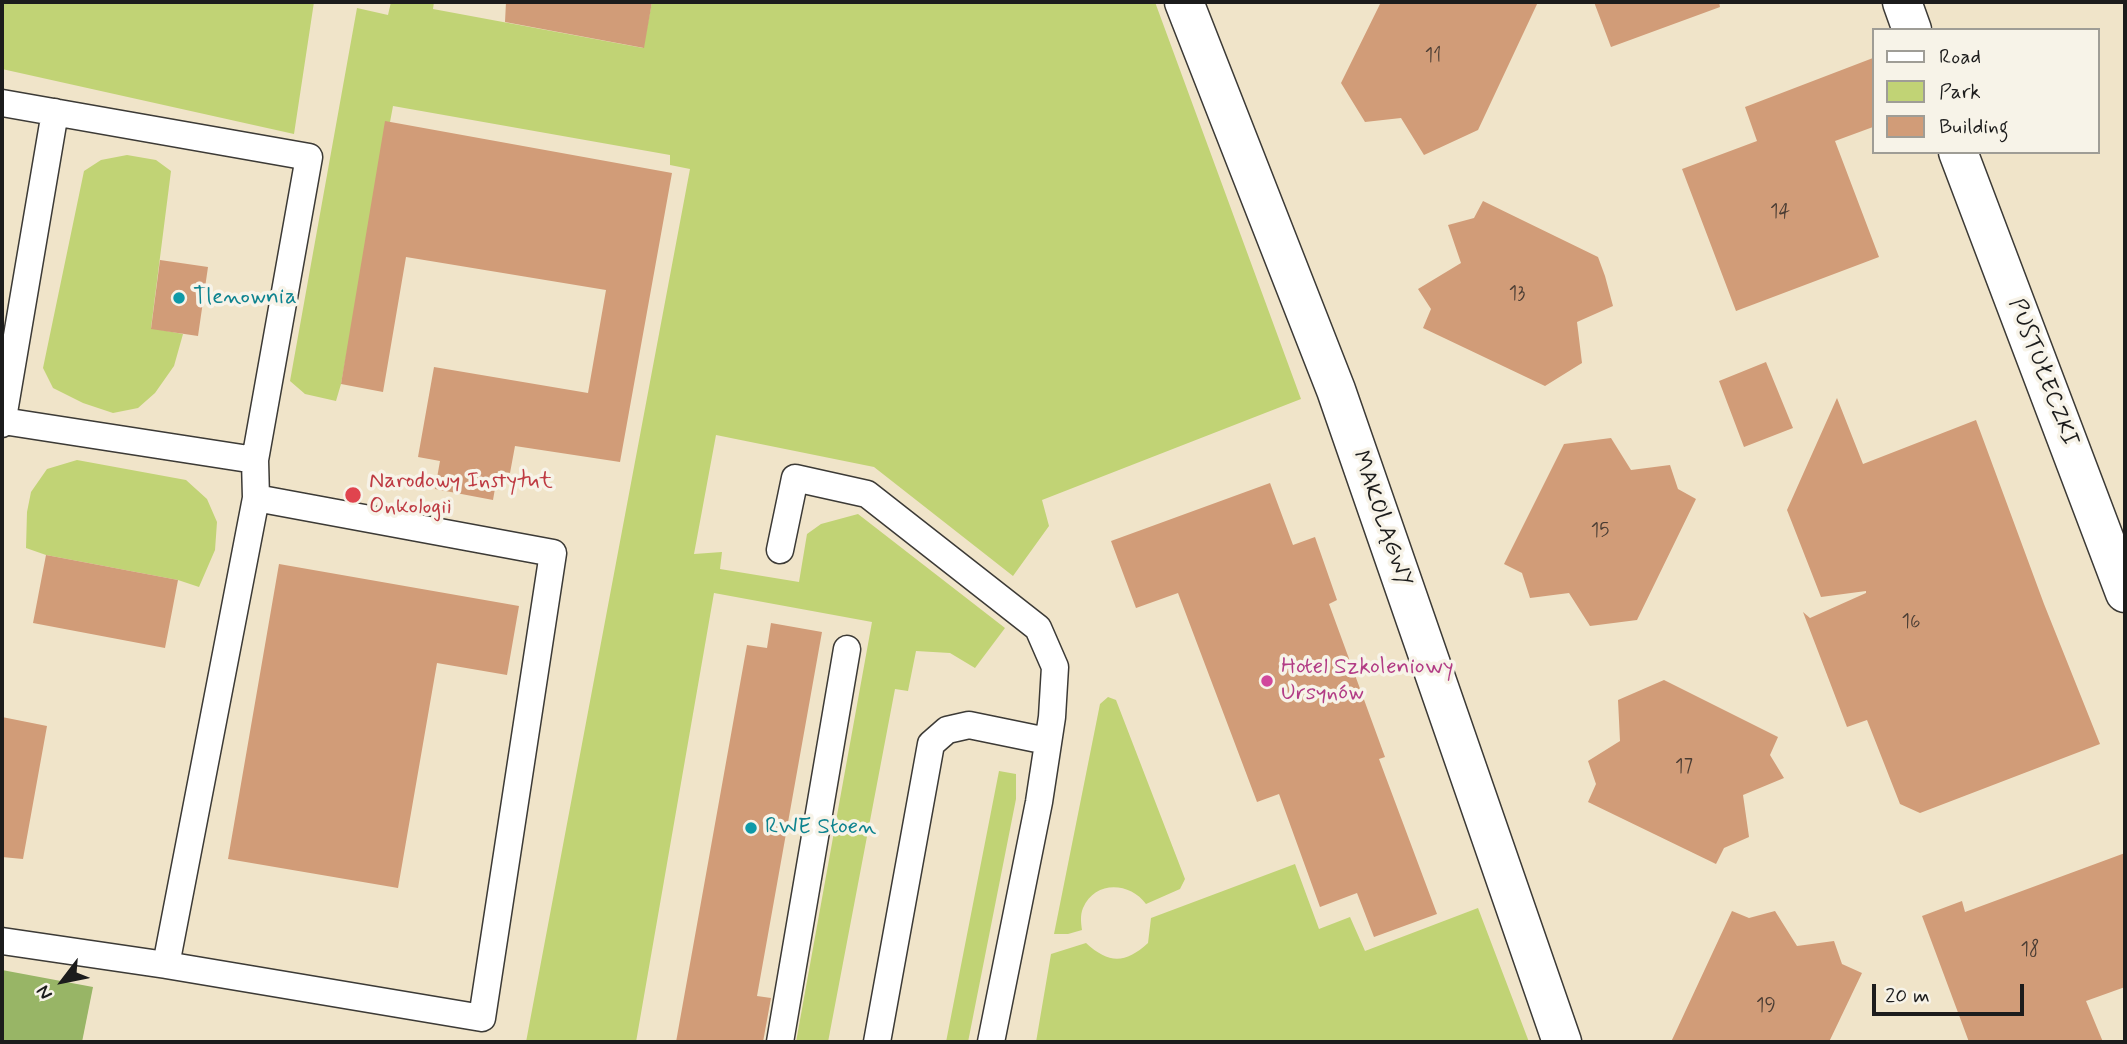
<!DOCTYPE html>
<html>
<head>
<meta charset="utf-8">
<style>
	body { margin:0 }
	#map { position:relative; width:2127px; height:1044px; overflow:hidden; background:#f0e4c9; font-family:Mynerve,sans-serif }
	canvas { display:block }
	.frame { position:absolute; inset:0; border:4px solid #1c1c1c; pointer-events:none }
	.legend { position:absolute; left:1872px; top:28px; width:228px; height:126px; box-sizing:border-box; background:#f7f3e8; border:2px solid #9f9d96; margin:0; padding:9px 12px; list-style:none; font-size:21px; color:#1c1c1c }
	.legend li { display:flex; align-items:center; gap:14px; height:35px }
	.legend b { width:35px; border:2px solid #9f9d96 }
	.north { position:absolute; left:28px; top:946px; width:70px; height:70px; -webkit-text-stroke:5px #f7f3e8; paint-order:stroke; rotate:238deg; font-size:19px; font-weight:700; line-height:28px; text-align:center; color:#1c1c1c }
	.north::after { content:''; display:block; margin:auto; width:24px; height:32px; background:#1c1c1c; clip-path:polygon(50% 0,100% 100%,50% 72%,0 100%) }
	.scale { position:absolute; left:1872px; top:984px; width:152px; height:32px; box-sizing:border-box; border:4px solid #1c1c1c; border-top:0; padding-left:9px; font-size:21px; line-height:24px; white-space:nowrap; color:#1c1c1c; -webkit-text-stroke:5px #f7f3e8; paint-order:stroke }
</style>
</head>
<body>
<div id="map">
<canvas width="2127" height="1044"></canvas>
<div class="frame"></div>
<ul class="legend">
<li><b style="height:9px;background:#fff"></b>Road</li>
<li><b style="height:19px;background:#c1d375"></b>Park</li>
<li><b style="height:19px;background:#d19c78"></b>Building</li>
</ul>
<div class="north">N</div>
<div class="scale">20 m</div>
</div>
<script>
const ctx = document.querySelector('canvas').getContext('2d');
ctx.lineJoin = 'round';
function fillPath(path, color) { ctx.fillStyle = color; ctx.fill(path, 'evenodd'); }
function trace(path, color, width, dash) { ctx.strokeStyle = color; ctx.lineWidth = width; ctx.lineCap = dash ? 'butt' : 'round'; ctx.setLineDash(dash || []); ctx.stroke(path); }
function drawText(font, color, halo, rows, align = 'center') {
  ctx.font = font + ' Mynerve,sans-serif'; ctx.lineWidth = 7; ctx.setLineDash([]); ctx.textBaseline = 'middle'; ctx.strokeStyle = halo; ctx.fillStyle = color; for (const [text, x, y, turn = 0] of rows) {
    ctx.save(); ctx.translate(x, y); ctx.rotate((+turn || 0) * Math.PI / 180); ctx.textAlign = isNaN(turn) ? turn : align; if (halo) ctx.strokeText(text, 0, 0); ctx.fillText(text, 0, 0); ctx.restore();
  }
}
fillPath(new Path2D(`
	M 2,2 L 314,2 L 294,134 L 2,69 Z
	M 391,2 L 434,2 L 433,9 L 643,48 L 652,2 L 1155,2 L 1301,399 L 1042,500 L 1049,526 L 1013,576 L 874,467 L 716,435 L 694,554 L 722,552 L 720,569 L 799,582 L 807,534 L 821,524 L 858,514 L 1005,628 L 975,668 L 950,653 L 916,651 L 908,691 L 895,689 L 828,1042 L 796,1042 L 872,622 L 714,593 L 636,1042 L 526,1042 L 690,169 L 670,165 L 670,155 L 393,106 L 341,384 L 336,401 L 305,394 L 290,381 L 357,8 L 388,15 Z
	M 127,155 L 156,160 L 171,171 L 151,328 L 183,334 L 174,366 L 155,393 L 138,408 L 113,413 L 83,403 L 53,388 L 43,368 L 84,171 L 101,160 Z
	M 77,460 L 186,480 L 207,499 L 217,522 L 215,550 L 199,587 L 178,580 L 46,555 L 26,548 L 27,512 L 31,492 L 47,469 Z
	M 1108,697 L 1116,700 L 1185,879 L 1180,889 L 1146,904 C 1130,882 1095,880 1083,908 C 1080,915 1081,923 1082,930 L 1068,934 L 1054,934 L 1100,704 Z
	M 999,771 L 1016,774 L 1016,799 L 968,1042 L 946,1042 Z
	M 1295,864 L 1319,929 L 1350,917 L 1365,951 L 1478,908 L 1529,1042 L 1036,1042 L 1051,954 L 1086,943 C 1109,964 1125,964 1148,943 L 1151,918 Z`), '#c1d375');
fillPath(new Path2D(`
	M 2,970 L 93,987 L 82,1042 L 2,1042 Z`), '#98b566');
fillPath(new Path2D(`
	M 506,2 L 652,2 L 644,48 L 505,22 Z
	M 1381,2 L 1538,2 L 1478,130 L 1424,155 L 1401,118 L 1365,122 L 1341,83 Z
	M 1594,2 L 1719,2 L 1720,7 L 1611,47 Z
	M 1873,58 L 1873,127 L 1835,141 L 1879,257 L 1736,311 L 1682,169 L 1757,141 L 1745,107 Z
	M 385,121 L 672,173 L 620,462 L 515,446 L 510,473 L 498,471 L 493,500 L 435,489 L 440,461 L 418,457 L 434,367 L 588,393 L 606,290 L 406,257 L 383,392 L 341,384 Z
	M 1483,201 L 1598,257 L 1605,276 L 1613,306 L 1577,322 L 1582,363 L 1545,386 L 1423,328 L 1431,309 L 1418,289 L 1461,263 L 1448,225 L 1474,218 Z
	M 160,260 L 208,267 L 198,336 L 151,329 Z
	M 1766,362 L 1793,428 L 1744,447 L 1719,381 Z
	M 1837,398 L 1863,464 L 1976,420 L 2044,604 L 2100,744 L 1920,813 L 1900,804 L 1867,720 L 1847,727 L 1803,612 L 1810,618 L 1866,593 L 1866,591 L 1821,597 L 1787,510 Z
	M 1611,438 L 1631,470 L 1670,465 L 1678,489 L 1696,499 L 1637,620 L 1590,626 L 1569,593 L 1530,598 L 1522,573 L 1504,564 L 1564,444 Z
	M 1270,483 L 1293,545 L 1315,537 L 1337,600 L 1329,604 L 1385,757 L 1379,759 L 1437,914 L 1374,937 L 1357,893 L 1320,907 L 1279,794 L 1257,802 L 1178,593 L 1136,608 L 1111,541 Z
	M 46,555 L 178,580 L 165,648 L 33,623 Z
	M 279,564 L 519,606 L 507,675 L 437,663 L 398,888 L 228,859 Z
	M 771,623 L 822,632 L 757,996 L 771,998 L 763,1042 L 676,1042 L 747,645 L 767,648 Z
	M 1664,680 L 1778,737 L 1770,755 L 1784,778 L 1743,795 L 1749,837 L 1724,848 L 1716,864 L 1588,802 L 1596,784 L 1588,761 L 1620,741 L 1618,700 Z
	M 2,717 L 47,726 L 23,859 L 2,857 Z
	M 2125,853 L 2125,987 L 2086,1001 L 2103,1042 L 1969,1042 L 1922,916 L 1962,901 L 1965,912 Z
	M 1732,911 L 1749,918 L 1775,911 L 1797,946 L 1834,941 L 1842,964 L 1862,973 L 1829,1042 L 1671,1042 Z`), '#d19c78');
const service = new Path2D(`
	M 2,103 L 309,157 L 255,460 L 256,498 L 166,965 L 482,1018 L 553,553 L 256,498
	M 3,421 L 255,460
	M 2,424 L 55,112
	M 780,550 L 795,478 L 867,494 L 1038,628 L 1055,667 L 1052,717 L 1039,802 L 991,1042
	M 2,941 L 166,965
	M 780,1042 L 847,649
	M 877,1042 L 931,744 L 947,730 L 969,725 L 1047,741`);
const minor = new Path2D(`
	M 1184,2 L 1336,390 L 1562,1042
	M 1902,2 L 1912,30
	M 1958,152 L 2125,593`);
trace(service, '#3c3a36', 29);
trace(minor, '#3c3a36', 41);
trace(service, '#fff', 26);
trace(minor, '#fff', 38);
for (const [x, y, r, color] of [
	[179,298,7,"#0f9aa8"],
	[353,495,9,"#e0444e"],
	[1267,681,7,"#d1479c"],
	[751,828,7,"#0f9aa8"]
]) { const dot = new Path2D(); dot.arc(x, y, r, 0, 2 * Math.PI); ctx.fillStyle = color; ctx.fill(dot); trace(dot, '#f7f3e8', 2.5); }
drawText('19px', '#493c33', null, [
	["11",1433,57],
	["14",1780,213],
	["13",1517,295],
	["15",1600,532],
	["16",1911,623],
	["17",1684,768],
	["18",2030,951],
	["19",1766,1007]
]);
drawText('23px', '#0d838f', '#f7f3e8', [
	["Tlenownia",193,298],
	["RWE Stoen",765,828]
], 'left');
drawText('23px', '#1c1c1c', '#f7f3e8', [
	["PUSTUŁECZKI",2042,373,69],
	["MAKOLĄGWY",1381,519,71]
]);
drawText('23px', '#be3a42', '#f7f3e8', [
	["Narodowy Instytut",369,482],
	["Onkologii",369,508]
], 'left');
drawText('23px', '#b23c85', '#f7f3e8', [
	["Hotel Szkoleniowy",1281,668],
	["Ursynów",1281,694]
], 'left');
</script>
</body>
</html>
